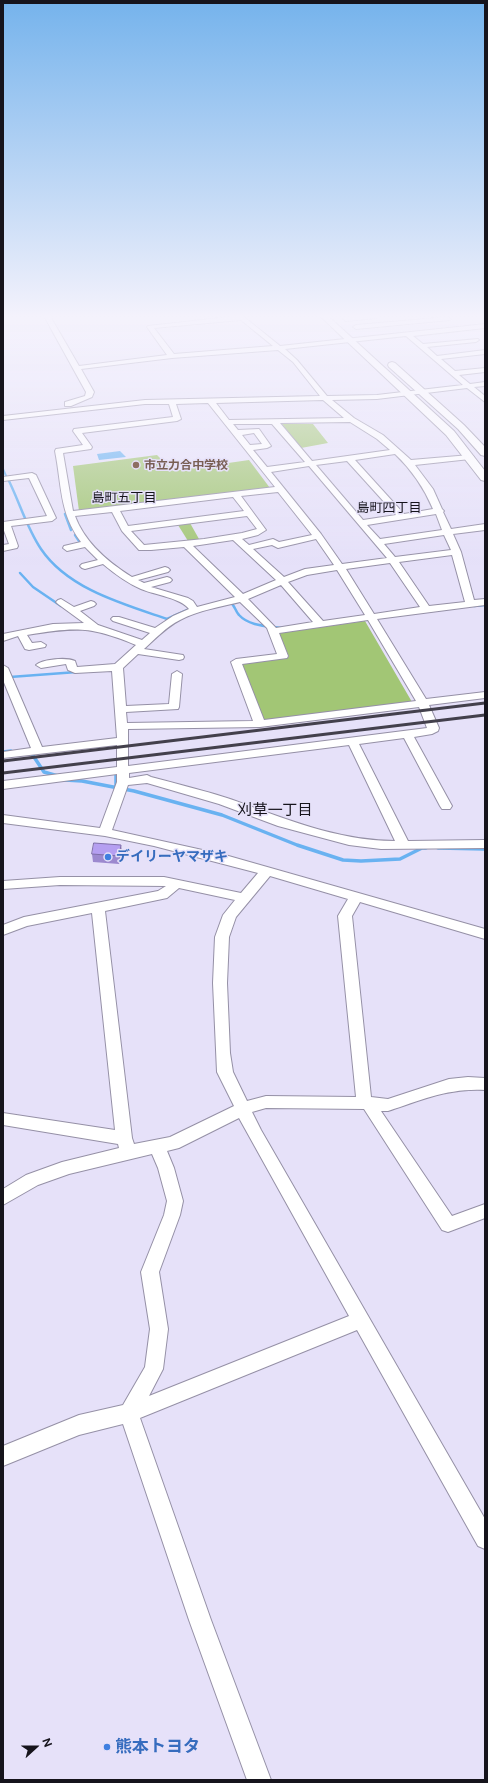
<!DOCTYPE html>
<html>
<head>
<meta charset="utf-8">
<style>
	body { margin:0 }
	#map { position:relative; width:488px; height:1783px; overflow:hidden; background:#e6e1f9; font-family:"Public Sans",sans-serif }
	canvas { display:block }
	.frame { position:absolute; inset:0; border:4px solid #16141c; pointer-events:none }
	.north { position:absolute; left:16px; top:1727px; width:40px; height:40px; -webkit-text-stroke:3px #e6e1f9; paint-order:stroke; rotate:69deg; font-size:11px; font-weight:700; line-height:16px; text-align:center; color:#16141c }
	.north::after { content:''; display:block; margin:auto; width:14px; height:18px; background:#16141c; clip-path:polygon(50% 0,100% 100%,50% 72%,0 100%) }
</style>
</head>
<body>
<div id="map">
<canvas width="488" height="1783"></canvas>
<div class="frame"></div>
<div class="north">N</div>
</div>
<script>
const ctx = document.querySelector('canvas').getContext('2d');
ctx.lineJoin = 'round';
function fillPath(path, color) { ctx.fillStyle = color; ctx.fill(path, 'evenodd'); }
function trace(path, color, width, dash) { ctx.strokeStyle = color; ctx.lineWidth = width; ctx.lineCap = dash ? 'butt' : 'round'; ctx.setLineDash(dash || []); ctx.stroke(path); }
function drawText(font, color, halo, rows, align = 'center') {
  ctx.font = font + ' "Public Sans","Noto Sans JP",sans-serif'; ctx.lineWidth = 3; ctx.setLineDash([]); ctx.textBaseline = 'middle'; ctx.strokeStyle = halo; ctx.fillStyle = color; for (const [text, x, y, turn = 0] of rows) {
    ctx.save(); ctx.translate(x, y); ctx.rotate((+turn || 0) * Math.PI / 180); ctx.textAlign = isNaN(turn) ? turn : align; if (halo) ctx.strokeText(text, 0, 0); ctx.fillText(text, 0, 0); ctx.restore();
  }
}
fillPath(new Path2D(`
	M 282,424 L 313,424 L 328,443 L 301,448 Z
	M 157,455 L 173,471 L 249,460 L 270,488 L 79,511 L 73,466 Z
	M 190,523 L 199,539 L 188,541 L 178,525 Z
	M 365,621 L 412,702 L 262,720 L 239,663 L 289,657 L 279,633 Z`), '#a2c675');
fillPath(new Path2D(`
	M 120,451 L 126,457 L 99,460 L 97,454 Z`), '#69b2f1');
trace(new Path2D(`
	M 3,469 L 7,478`), '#69b2f1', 2);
trace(new Path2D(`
	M 7,477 C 19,500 26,527 41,549 C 68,589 123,604 167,619 L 192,608
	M 65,514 L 71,530
	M 75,535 L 81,544
	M 20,573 L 33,587 L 61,606
	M 230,602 C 235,605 235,611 239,615 C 249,626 267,626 281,628
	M 474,606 L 485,605
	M 10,677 L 77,672`), '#69b2f1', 2.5);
trace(new Path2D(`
	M 30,751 L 44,772 L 58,776
	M 3,752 L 11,751
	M 116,775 L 116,788
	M 65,780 L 82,781 L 134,791 L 222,815 L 297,845 L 343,860 L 361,861 L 400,859 L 422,848 L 426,848
	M 438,848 L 485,849`), '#69b2f1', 3.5);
const minor = new Path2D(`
	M 44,316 L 50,316 L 79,366 L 167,355 L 147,327 L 148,326 L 237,316 L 243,316 L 280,346 L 485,324 L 485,328 L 413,336 L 423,344 L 478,339 L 479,340 L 476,342 L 427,347 L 437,356 L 485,350 L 485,354 L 441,359 L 455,371 L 485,368 L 485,372 L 459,375 L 470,384 L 485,382 L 485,386 L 474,387 L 485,396 L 485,402 L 467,388 L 377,399 L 332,400 L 354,418 L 383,435 L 411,460 L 470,455 L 474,457 L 470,459 L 415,465 L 433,489 L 442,509 L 444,511 L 443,512 L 451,529 L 485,524 L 485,530 L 453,534 L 461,552 L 474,600 L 485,599 L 485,605 L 377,619 L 426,699 L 485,692 L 485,698 L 429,705 L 439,728 L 438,731 L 432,734 L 414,737 L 452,806 L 450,809 L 442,809 L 440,806 L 404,738 L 359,744 L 408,841 L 485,840 L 485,848 L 381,849 L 349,845 L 278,826 L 219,804 L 147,783 L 128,785 L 112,830 L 225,855 L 485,929 L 485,939 L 360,902 L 352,916 L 371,1097 L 388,1099 L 449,1079 L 468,1077 L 485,1078 L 485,1090 C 448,1088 422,1100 388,1111 L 381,1111 L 452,1216 L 485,1204 L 485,1218 L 448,1232 L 442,1230 L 364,1109 L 266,1108 L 252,1112 L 261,1130 L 485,1519 L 485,1549 L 478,1546 L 357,1330 L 140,1418 L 211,1620 L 271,1780 L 247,1780 L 189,1620 L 123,1424 L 79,1435 L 3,1466 L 3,1446 L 79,1415 L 123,1405 L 145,1367 L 150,1329 L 141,1272 L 164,1215 L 167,1201 L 158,1168 L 152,1154 L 69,1174 L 38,1185 L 3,1205 L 3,1189 L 26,1175 L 62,1162 L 119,1148 L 118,1144 L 3,1125 L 3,1113 L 115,1130 L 92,913 L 27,926 L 3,935 L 3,925 L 24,917 L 158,891 L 166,886 L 60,885 L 3,889 L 3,881 L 60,877 L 164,877 L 241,893 L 258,873 L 154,846 L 105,836 L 3,823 L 3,815 L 100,828 L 117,782 L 117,774 L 3,789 L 3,781 L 117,767 L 117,745 L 3,758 L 3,752 L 31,748 L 3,680 L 3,665 L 8,668 L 42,747 L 117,738 L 112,671 L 75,673 L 68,670 L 66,664 L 41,668 L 36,665 C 42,659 67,657 75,661 L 77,667 L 115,664 L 136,645 C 90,626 76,627 27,635 L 32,643 L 41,642 L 46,645 L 45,647 L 29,650 L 25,649 L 18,636 L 3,641 L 3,634 L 53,624 L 84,623 L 58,604 L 56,602 L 58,600 L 61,599 L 74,607 L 91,601 L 94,602 L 96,604 L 94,606 L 80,611 L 98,625 L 142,640 L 150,633 L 113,621 L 111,619 L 113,617 L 119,617 L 155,628 L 173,616 L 189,609 C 181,598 155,595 141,589 C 127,583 115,574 103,564 L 85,569 L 82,568 L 80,566 L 82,564 L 98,560 L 85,547 L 67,551 L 63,548 L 64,546 L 81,542 C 59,512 62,486 55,451 L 56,449 L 83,445 L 73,431 L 74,429 L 173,417 L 169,404 L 145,404 L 3,420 L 3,416 L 145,400 L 320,396 L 293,362 L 278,350 L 172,358 L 81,369 L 94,392 L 92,397 L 71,406 L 65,406 L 65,402 L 85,396 L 86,392 ZM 241,320 L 273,346 L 174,354 L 154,328 ZM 406,336 L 463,385 L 377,395 L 327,396 L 297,360 L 285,349 ZM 323,400 L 344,418 L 229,420 L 216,403 ZM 208,403 L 275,487 L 73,511 L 63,453 L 91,449 L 92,447 L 82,433 L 177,421 L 181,419 L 176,404 ZM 350,422 L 377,439 L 390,450 L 312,461 L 280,423 ZM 233,424 L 272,424 L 305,462 L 267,467 L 253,450 L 267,448 L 271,446 L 259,429 L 238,430 ZM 254,433 L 262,444 L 250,445 L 242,435 ZM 395,454 C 412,470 424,488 433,509 L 404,514 L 355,460 ZM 347,461 L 396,515 L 363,520 L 316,465 ZM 309,466 L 387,558 L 342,564 L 321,534 L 271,472 ZM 278,492 L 312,535 L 279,542 L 273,539 L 249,545 L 242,539 L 258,535 L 266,530 L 241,496 ZM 233,497 L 244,511 L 128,526 L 120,511 ZM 112,512 L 122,531 L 139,550 L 151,550 L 184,547 L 235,597 L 197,607 L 193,601 L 188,598 L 151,587 L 170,582 L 172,580 L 170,578 L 167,577 L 144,583 L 138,580 L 168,572 L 170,570 L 168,568 L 165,567 L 132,577 C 108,562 85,543 75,516 ZM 436,514 L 442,530 L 380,539 L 367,525 ZM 247,516 L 257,529 L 242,533 L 204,539 L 144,545 L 131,531 ZM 444,535 L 451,550 L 395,557 L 384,544 ZM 316,539 L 334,565 L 305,569 L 284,577 L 253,549 L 272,545 L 278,548 ZM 233,540 L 276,580 L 243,594 L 193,546 ZM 452,555 L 465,602 L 429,606 L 399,562 ZM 390,563 L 420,607 L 374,614 L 346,569 ZM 337,570 L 365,615 L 323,621 L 288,582 L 307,575 ZM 281,585 L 313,622 L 276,628 L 248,599 ZM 240,602 L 267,628 L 277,654 L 236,659 L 231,662 L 253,721 L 127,723 L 126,712 L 178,709 L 179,707 L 182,674 L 177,671 L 172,674 L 169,704 L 126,706 L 123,668 L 138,654 L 179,660 L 183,659 L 184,657 L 183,655 L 144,649 C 155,639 166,627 180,620 C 199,610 220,607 240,602 ZM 368,620 L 416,701 L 264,720 L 242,664 L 287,658 L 288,656 L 279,633 ZM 419,707 L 427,728 L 128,766 L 128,729 L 260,727 ZM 349,745 L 395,841 C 336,841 282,817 227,798 C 202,790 177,784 151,777 L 147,775 L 129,778 L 129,773 ZM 270,876 L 348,899 L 338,916 L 356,1097 L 266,1096 L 247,1101 L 233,1072 L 230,1053 L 227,983 L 229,937 L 236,917 ZM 179,888 L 235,900 L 223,915 L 215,937 L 213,983 L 217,1072 L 234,1106 L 170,1137 L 134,1144 L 132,1138 L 105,911 L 167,898 ZM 239,1118 L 349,1316 L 149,1396 L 163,1369 L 168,1329 L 159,1272 L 180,1215 L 183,1201 L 174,1168 L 167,1151 L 179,1148 Z
	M 362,316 L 380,316 L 377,318 L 346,321 L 343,319 L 346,317 Z
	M 448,317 L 451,319 L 450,320 L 356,329 L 353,327 L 356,325 Z
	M 32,473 L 36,475 L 56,518 L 52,521 L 11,526 L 18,546 L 17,548 L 3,551 L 3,545 L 9,544 L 3,528 L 3,522 L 47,516 L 29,478 L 3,481 L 3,477 Z`);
const major = new Path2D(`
	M 320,316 L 328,316 L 454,431 L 485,471 L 485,481 L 481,480 L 446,435 Z
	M 392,362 L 395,363 L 464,425 L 485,447 L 485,456 L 481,455 L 458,429 L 389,367 L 388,365 L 389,363 Z`);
trace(minor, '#9590a6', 2);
trace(major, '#9590a6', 2);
fillPath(minor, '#fff');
fillPath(major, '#fff');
trace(new Path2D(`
	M 3,761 L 485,703
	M 3,773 L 485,715`), '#43404c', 3);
fillPath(new Path2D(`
	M 122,853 L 119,864 L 93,862 L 92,854 Z`), '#9c89cf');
fillPath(new Path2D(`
	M 121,845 L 122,853 L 119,864 L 119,856 Z`), '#7f6fa9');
const building = new Path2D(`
	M 94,843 L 121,845 L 119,856 L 92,854 Z`);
fillPath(building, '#b59ff1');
trace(building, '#7f6fa9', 1);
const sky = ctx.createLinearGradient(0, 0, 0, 565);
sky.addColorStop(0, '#75b3ec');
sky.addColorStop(0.56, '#f4f2fc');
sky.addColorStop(1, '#f4f2fc00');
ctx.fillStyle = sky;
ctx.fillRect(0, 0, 488, 565);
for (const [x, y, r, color] of [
	[136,465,4,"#8d6e63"],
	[108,857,4,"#3f7fe0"],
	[107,1747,4,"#3f7fe0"]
]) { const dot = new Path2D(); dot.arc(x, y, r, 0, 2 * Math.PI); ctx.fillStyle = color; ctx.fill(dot); trace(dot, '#e6e1f9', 1.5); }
drawText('bold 12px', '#785e54', '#e6e1f9', [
	["市立力合中学校",144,465]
], 'left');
drawText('13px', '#16141c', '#e6e1f9', [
	["島町五丁目",124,498],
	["島町四丁目",389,508]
]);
drawText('bold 14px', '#366cbe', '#e6e1f9', [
	["デイリーヤマザキ",116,857]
], 'left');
drawText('15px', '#16141c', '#e6e1f9', [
	["刈草一丁目",275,810]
]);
drawText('bold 17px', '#366cbe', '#e6e1f9', [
	["熊本トヨタ",115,1747]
], 'left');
</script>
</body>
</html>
